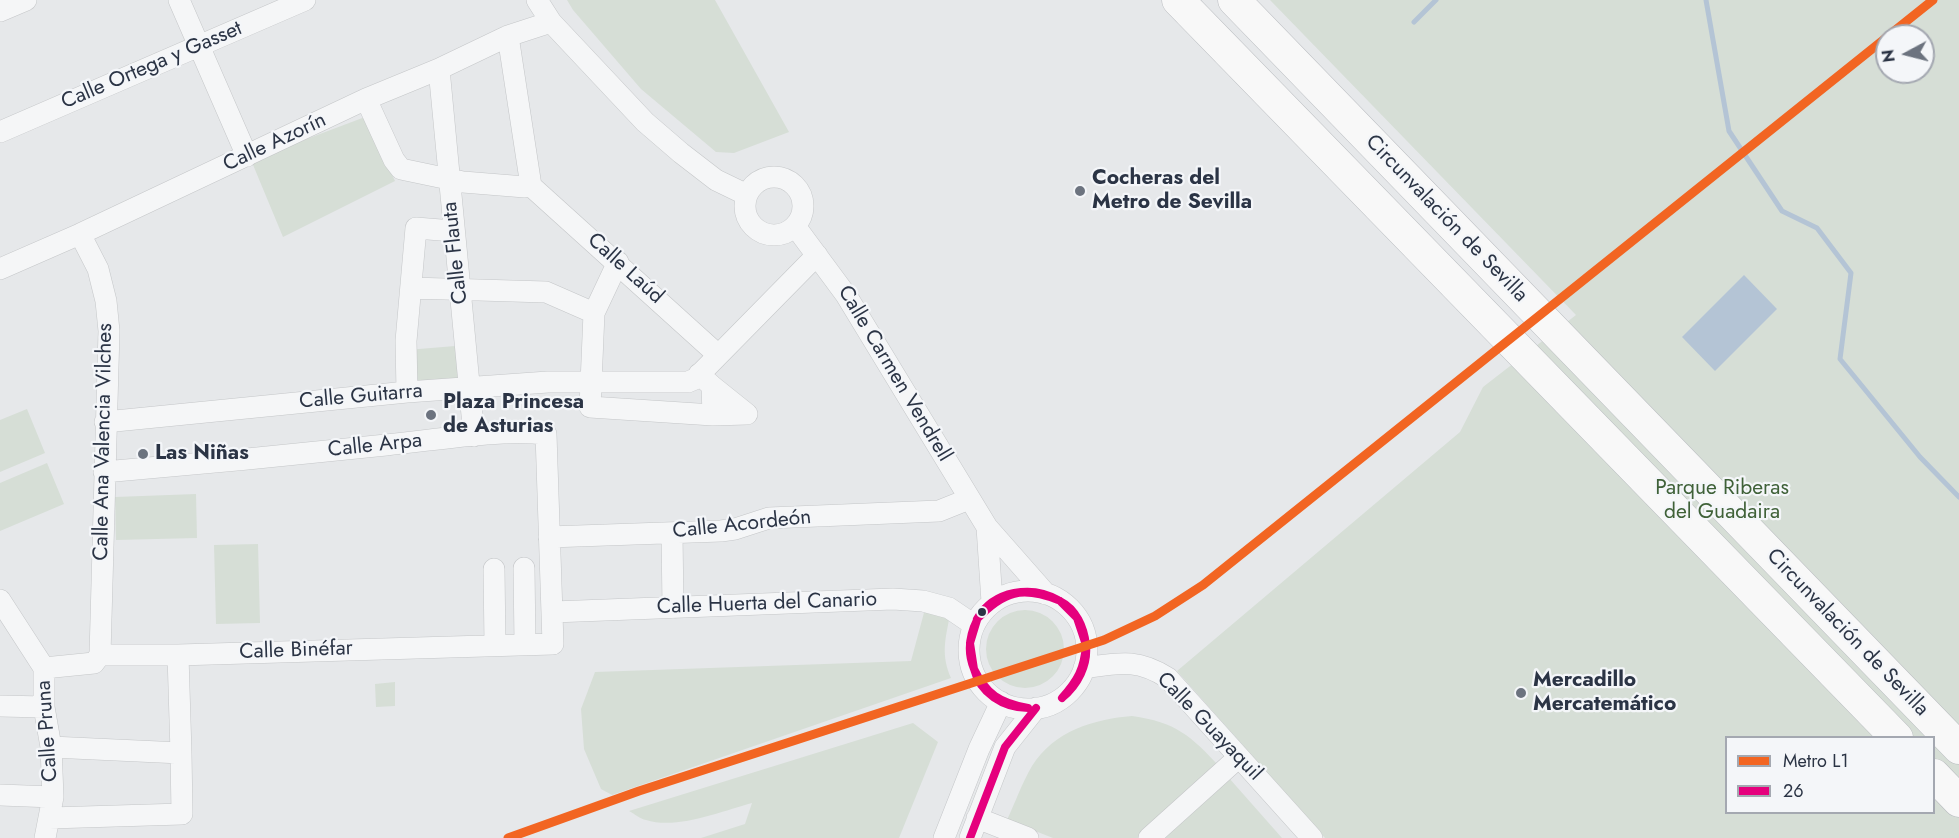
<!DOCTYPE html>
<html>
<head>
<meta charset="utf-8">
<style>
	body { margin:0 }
	#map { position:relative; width:1959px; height:838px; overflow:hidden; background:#e6e8ea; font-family:Jost,sans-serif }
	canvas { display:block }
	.legend { position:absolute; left:1725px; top:736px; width:210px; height:78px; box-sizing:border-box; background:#f4f6f9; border:2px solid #a4a8b1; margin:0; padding:8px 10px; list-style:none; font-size:18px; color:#2b3445 }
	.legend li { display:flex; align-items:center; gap:12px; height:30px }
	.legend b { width:30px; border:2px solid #a4a8b1 }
	.north { position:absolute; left:1875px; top:24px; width:60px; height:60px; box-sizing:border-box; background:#f4f6f9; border:2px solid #a4a8b1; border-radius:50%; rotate:263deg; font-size:16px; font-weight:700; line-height:24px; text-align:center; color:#2b3445 }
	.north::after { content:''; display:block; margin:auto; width:21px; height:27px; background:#6c737f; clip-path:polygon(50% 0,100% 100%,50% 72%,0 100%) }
</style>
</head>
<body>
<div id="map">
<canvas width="1959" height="838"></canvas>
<ul class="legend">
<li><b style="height:8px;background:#f26522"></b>Metro L1</li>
<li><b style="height:8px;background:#e5007d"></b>26</li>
</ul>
<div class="north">N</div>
</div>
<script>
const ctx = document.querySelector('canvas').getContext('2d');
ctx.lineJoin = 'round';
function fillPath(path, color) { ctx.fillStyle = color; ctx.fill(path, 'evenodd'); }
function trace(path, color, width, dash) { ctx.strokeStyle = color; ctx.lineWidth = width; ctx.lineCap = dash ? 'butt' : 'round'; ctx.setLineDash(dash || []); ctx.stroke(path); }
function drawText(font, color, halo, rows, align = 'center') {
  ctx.font = font + ' Jost,sans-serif'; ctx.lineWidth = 4.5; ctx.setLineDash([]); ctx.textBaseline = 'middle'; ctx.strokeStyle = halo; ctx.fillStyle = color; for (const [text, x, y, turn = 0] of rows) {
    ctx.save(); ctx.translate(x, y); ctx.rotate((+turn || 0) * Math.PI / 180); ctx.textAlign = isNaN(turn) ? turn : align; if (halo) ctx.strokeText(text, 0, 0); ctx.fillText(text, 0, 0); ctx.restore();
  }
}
fillPath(new Path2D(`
	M 567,0 L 715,0 L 789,132 L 734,153 L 716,152 L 641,89 L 573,10 Z
	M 1270,0 L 1959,0 L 1959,838 L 1325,838 L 1177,671 L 1460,432 L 1483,387 L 1576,315 ZM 1887,36 L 1923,36 L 1923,72 L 1887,72 ZM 1726,738 L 1934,738 L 1934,812 L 1726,812 Z
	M 365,117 L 395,181 L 283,237 L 251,160 Z
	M 467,345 L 470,387 L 407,392 L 407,350 Z
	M 27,409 L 45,453 L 0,472 L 0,420 Z
	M 47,463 L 64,504 L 0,531 L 0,483 Z
	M 196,494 L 197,538 L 116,540 L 115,497 Z
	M 258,544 L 260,623 L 216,624 L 214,545 Z
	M 925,609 L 950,615 C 945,640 941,655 951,678 L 612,795 L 601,789 L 584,749 L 581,709 L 595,672 L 911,661 Z
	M986 649a39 39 0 1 1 78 0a39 39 0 1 1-78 0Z
	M 395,682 L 395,706 L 376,707 L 375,684 Z
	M 1132,716 C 1176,722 1191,736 1220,767 L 1138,838 L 1053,838 L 1007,820 C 1015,803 1022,783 1032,766 C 1054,731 1094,719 1132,716 Z
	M 913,723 L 938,742 L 899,838 L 701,838 L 745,824 L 752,803 C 722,811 677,830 646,820 C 640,819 635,814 629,811 Z
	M 1229,778 L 1282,838 L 1163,838 Z`), '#d6ded6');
fillPath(new Path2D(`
	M 1744,275 L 1777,309 L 1715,371 L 1682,337 Z`), '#b4c4d5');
trace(new Path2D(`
	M 1706,0 L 1729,131 L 1782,211 L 1817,228 L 1851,273 L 1840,359 L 1920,457 L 1959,497
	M 1414,22 L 1436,0`), '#b4c4d5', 5);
const minor = new Path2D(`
	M 179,0 L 247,156
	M 537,0 L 551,22 L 645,122 L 681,153 L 716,180 L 747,195
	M 0,11 L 26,0
	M 508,36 L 531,186 L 717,354
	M 439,69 C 450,191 463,314 474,436
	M 366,99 L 394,160 L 401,169 L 463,182 L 525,187 L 531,186
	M 0,132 L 305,0
	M745 206a29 29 0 1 1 58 0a29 29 0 1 1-58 0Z
	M 795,226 L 846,295 L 987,527 L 1046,594
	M 80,234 L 98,269 L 106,301 L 109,331 L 100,655
	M 618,262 L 594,313 L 590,407 L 713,415 L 712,386 L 699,374
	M 0,269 L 80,234 L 366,99 L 439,69 L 508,36 L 551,22
	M 411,288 L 546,292 L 594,313
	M 712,386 L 747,414 L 713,415
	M 407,392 L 406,341 L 416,228 L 453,231
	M 105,422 L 407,392 L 548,382 L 688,382 L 695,379 L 817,255
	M 987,527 L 992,602
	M 672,533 L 673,608
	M 549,537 L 721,531 L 735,529 L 769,518 L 939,511 L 969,499
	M 524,568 L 525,644
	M 494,569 L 495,645
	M969 650a59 59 0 1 1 118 0a59 59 0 1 1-118 0Z
	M 0,600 L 44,668 L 44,707 L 51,747 L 53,797 L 45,838
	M 553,612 L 893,599 L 923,601 L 949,608 L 974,625
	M 44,668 L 94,663 L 100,655 L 178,655 L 553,644 L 546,434 C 495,429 437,440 386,445 C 292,455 198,464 104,472
	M 1084,668 C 1119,663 1137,658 1168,678 L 1312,838
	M 0,706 L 44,707
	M 51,747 L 181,753 L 178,655
	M 0,795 L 53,797
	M 50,818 L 182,814 L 181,753
	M 977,818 L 1028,838
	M 944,838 L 979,749 L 1001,702
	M 970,838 L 1005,747 L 1036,708
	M 1149,838 L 1239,757`);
const highway = new Path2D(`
	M 1178,0 L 1897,738
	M 1234,0 L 1959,748
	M 1934,775 L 1959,801`);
trace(minor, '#c4c6c8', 22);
trace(highway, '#b8bbbf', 33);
trace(minor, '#f5f6f7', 21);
trace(highway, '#f8f8f8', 32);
trace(new Path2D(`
	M 1060,601 C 1076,609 1084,627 1086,645
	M 1060,601 L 1077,618 L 1086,645
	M 977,619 C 994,590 1032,585 1058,600
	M 977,619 C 1004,591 1022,586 1058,600
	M 974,669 C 986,694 1000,703 1028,708
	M 974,669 C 980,693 1003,708 1028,708
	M 974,669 C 967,652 969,636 977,620
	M 974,669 L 970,643 L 977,620
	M 1062,698 C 1078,680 1084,669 1086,645
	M 1062,698 C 1078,685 1088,665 1086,645
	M 970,838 L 1005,747 L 1036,708`), '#e5007d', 8);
trace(new Path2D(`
	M 1888,36 L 1933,0
	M 508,838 L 639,791 L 1104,640 L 1155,616 L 1203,585 L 1887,37`), '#f26522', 9);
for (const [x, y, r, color] of [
	[1080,191,6,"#6c737f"],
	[431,415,6,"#6c737f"],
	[143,454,6,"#6c737f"],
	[982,612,5,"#2b3445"],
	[1521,693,6,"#6c737f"]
]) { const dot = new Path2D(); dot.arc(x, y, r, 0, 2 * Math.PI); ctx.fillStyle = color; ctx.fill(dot); trace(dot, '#f4f6f9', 2); }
drawText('21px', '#2b3445', '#f4f6f9', [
	["Calle Ortega y Gasset",152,66,-23],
	["Calle Azorín",275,143,-25],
	["Circunvalación de Sevilla",1446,219,46],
	["Calle Flauta",456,253,-96],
	["Calle Laúd",625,269,42],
	["Calle Carmen Vendrell",894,374,59],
	["Calle Guitarra",361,397,-5],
	["Calle Ana Valencia Vilches",104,442,-89],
	["Calle Arpa",375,446,-6],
	["Calle Acordeón",742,525,-6],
	["Calle Huerta del Canario",767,604,-2],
	["Circunvalación de Sevilla",1847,633,46],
	["Calle Binéfar",296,651,-2],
	["Calle Guayaquil",1209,727,46],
	["Calle Pruna",48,731,-94]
]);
drawText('bold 21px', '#2b3445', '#f4f6f9', [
	["Cocheras del",1092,179],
	["Metro de Sevilla",1092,203],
	["Plaza Princesa",443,403],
	["de Asturias",443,427],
	["Las Niñas",155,454],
	["Mercadillo",1533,681],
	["Mercatemático",1533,705]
], 'left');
drawText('21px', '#3f6138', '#f4f6f9', [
	["Parque Riberas",1722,489],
	["del Guadaira",1722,513]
]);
</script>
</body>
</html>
